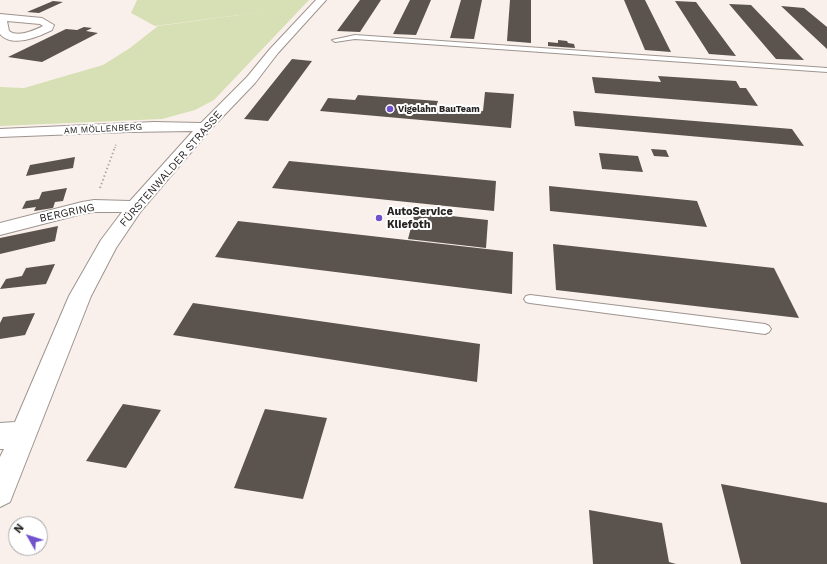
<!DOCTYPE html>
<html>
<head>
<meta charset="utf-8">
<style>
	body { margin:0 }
	#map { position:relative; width:827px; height:564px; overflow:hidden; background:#faf0eb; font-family:"Work Sans",sans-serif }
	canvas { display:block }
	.north { position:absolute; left:8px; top:516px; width:40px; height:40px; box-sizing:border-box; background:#fff; border:1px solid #a9a7a7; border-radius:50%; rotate:309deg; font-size:11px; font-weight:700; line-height:16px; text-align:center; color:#272322 }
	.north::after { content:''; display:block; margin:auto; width:14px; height:18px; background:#7052cc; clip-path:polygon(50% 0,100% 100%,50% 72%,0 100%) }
</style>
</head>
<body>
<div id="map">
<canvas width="827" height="564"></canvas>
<div class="north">N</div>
</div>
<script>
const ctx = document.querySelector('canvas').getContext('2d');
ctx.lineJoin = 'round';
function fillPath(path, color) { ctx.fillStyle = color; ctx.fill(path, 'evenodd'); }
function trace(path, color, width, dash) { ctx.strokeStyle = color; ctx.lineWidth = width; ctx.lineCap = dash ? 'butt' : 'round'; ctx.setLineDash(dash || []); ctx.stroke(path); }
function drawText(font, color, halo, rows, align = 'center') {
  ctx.font = font + ' "Work Sans",sans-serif'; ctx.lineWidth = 4; ctx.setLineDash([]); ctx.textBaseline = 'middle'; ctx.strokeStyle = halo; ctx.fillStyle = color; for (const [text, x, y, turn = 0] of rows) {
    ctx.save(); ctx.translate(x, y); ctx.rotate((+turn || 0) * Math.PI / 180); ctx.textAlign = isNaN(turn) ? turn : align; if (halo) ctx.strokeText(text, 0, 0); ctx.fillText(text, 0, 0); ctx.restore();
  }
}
fillPath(new Path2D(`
	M 137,0 L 309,0 L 214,100 L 195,110 L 162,119 L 0,126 L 0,87 L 24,88 L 103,65 L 130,48 L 158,26 L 277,10 L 155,26 L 131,13 Z`), '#d7dfb4');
fillPath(new Path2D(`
	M 360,0 L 381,0 L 360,32 L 337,31 Z
	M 410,0 L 431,0 L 416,35 L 393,34 Z
	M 461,0 L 482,0 L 474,39 L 450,38 Z
	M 510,0 L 531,0 L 531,43 L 507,41 Z
	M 624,0 L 645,0 L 671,52 L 645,50 Z
	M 53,1 L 63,2 L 39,13 L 27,12 Z
	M 675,1 L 696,2 L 736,56 L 709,54 Z
	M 729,4 L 751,5 L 804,60 L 776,59 Z
	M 781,6 L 804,8 L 827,27 L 827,49 Z
	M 84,27 L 92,28 L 86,31 L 98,33 L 42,62 L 8,57 L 66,29 L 77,30 Z
	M 558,40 L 567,41 L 568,43 L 574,44 L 575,48 L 548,46 L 548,42 L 558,43 Z
	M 292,59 L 312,61 L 268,121 L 244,119 Z
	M 658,76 L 736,81 L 740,88 L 746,88 L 758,106 L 595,93 L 592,77 L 661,82 Z
	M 485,92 L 514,94 L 511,128 L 320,111 L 328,98 L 355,100 L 358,95 L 438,101 L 436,107 L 483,111 Z
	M 573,111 L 792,129 L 804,146 L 575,126 Z
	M 651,149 L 666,150 L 669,157 L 654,156 Z
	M 599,153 L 638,156 L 643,172 L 602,169 Z
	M 75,157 L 73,168 L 26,176 L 30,165 Z
	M 289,161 L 496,181 L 494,211 L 272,188 Z
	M 549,186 L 697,201 L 707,227 L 550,211 Z
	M 67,188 L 63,201 L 55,202 L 53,208 L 34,211 L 36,207 L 22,209 L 26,201 L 39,199 L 42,192 Z
	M 415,212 L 488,220 L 486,248 L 408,239 Z
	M 238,221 L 513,252 L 512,294 L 215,257 Z
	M 58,226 L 55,241 L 0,254 L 0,238 Z
	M 553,244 L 774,268 L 799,318 L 556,290 Z
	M 55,264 L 46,284 L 0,289 L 6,279 L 22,276 L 26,268 Z
	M 193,303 L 480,344 L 477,382 L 173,335 Z
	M 35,313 L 25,335 L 0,339 L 0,323 L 3,317 Z
	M 123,404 L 161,410 L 126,468 L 86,461 Z
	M 265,409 L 327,418 L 303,499 L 234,488 Z
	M 721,484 L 827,503 L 827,564 L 741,564 Z
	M 589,510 L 662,523 L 669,562 L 676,564 L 593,564 Z`), '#5b534e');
const service = new Path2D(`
	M 355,35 L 827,68 L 827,72 L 355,39 L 335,42 L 332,40 Z
	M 530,295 L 765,324 L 769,326 L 771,329 L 769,332 L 765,334 L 530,303 L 526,302 L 524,299 L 526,296 Z`);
const minor = new Path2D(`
	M 316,0 L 326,0 L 278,53 L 255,83 L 210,130 L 141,211 L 116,248 L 91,296 L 10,502 L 0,507 L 0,457 L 4,449 L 0,449 L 0,423 L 15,422 L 69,296 L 101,240 L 122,212 L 94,212 L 82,214 L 0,235 L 0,223 L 82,202 L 94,200 L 130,201 L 193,131 L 128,132 L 0,137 L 0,129 L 154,122 L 201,123 L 247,77 L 270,49 Z
	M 0,14 L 42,18 L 54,25 L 52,30 C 38,37 12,48 0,34 ZM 7,21 L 40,24 L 43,26 C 35,30 18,38 9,31 Z`);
trace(service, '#9e948f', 2);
trace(minor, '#9e948f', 2);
trace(new Path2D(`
	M 115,148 L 116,144`), '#aea6a3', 1.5, [1, 1.5]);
trace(new Path2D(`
	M 100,188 L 115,147`), '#aea6a3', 2, [1.5, 2.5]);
fillPath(service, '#fff');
fillPath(minor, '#fff');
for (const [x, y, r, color] of [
	[390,109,4,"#7052cc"],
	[379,218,4,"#7052cc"]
]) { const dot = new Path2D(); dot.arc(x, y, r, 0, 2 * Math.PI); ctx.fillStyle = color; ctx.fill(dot); trace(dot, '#fff', 1.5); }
drawText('bold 9px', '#272322', '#fff', [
	["Vigelahn BauTeam",398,109]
], 'left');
drawText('9px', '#272322', '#fff', [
	["AM MÖLLENBERG",103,129,-3]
]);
drawText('11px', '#272322', '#fff', [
	["FÜRSTENWALDER STRASSE",171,169,-49],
	["BERGRING",67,213,-12]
]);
drawText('bold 11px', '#272322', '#fff', [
	["AutoService",387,212],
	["Kliefoth",387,225]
], 'left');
</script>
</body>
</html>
